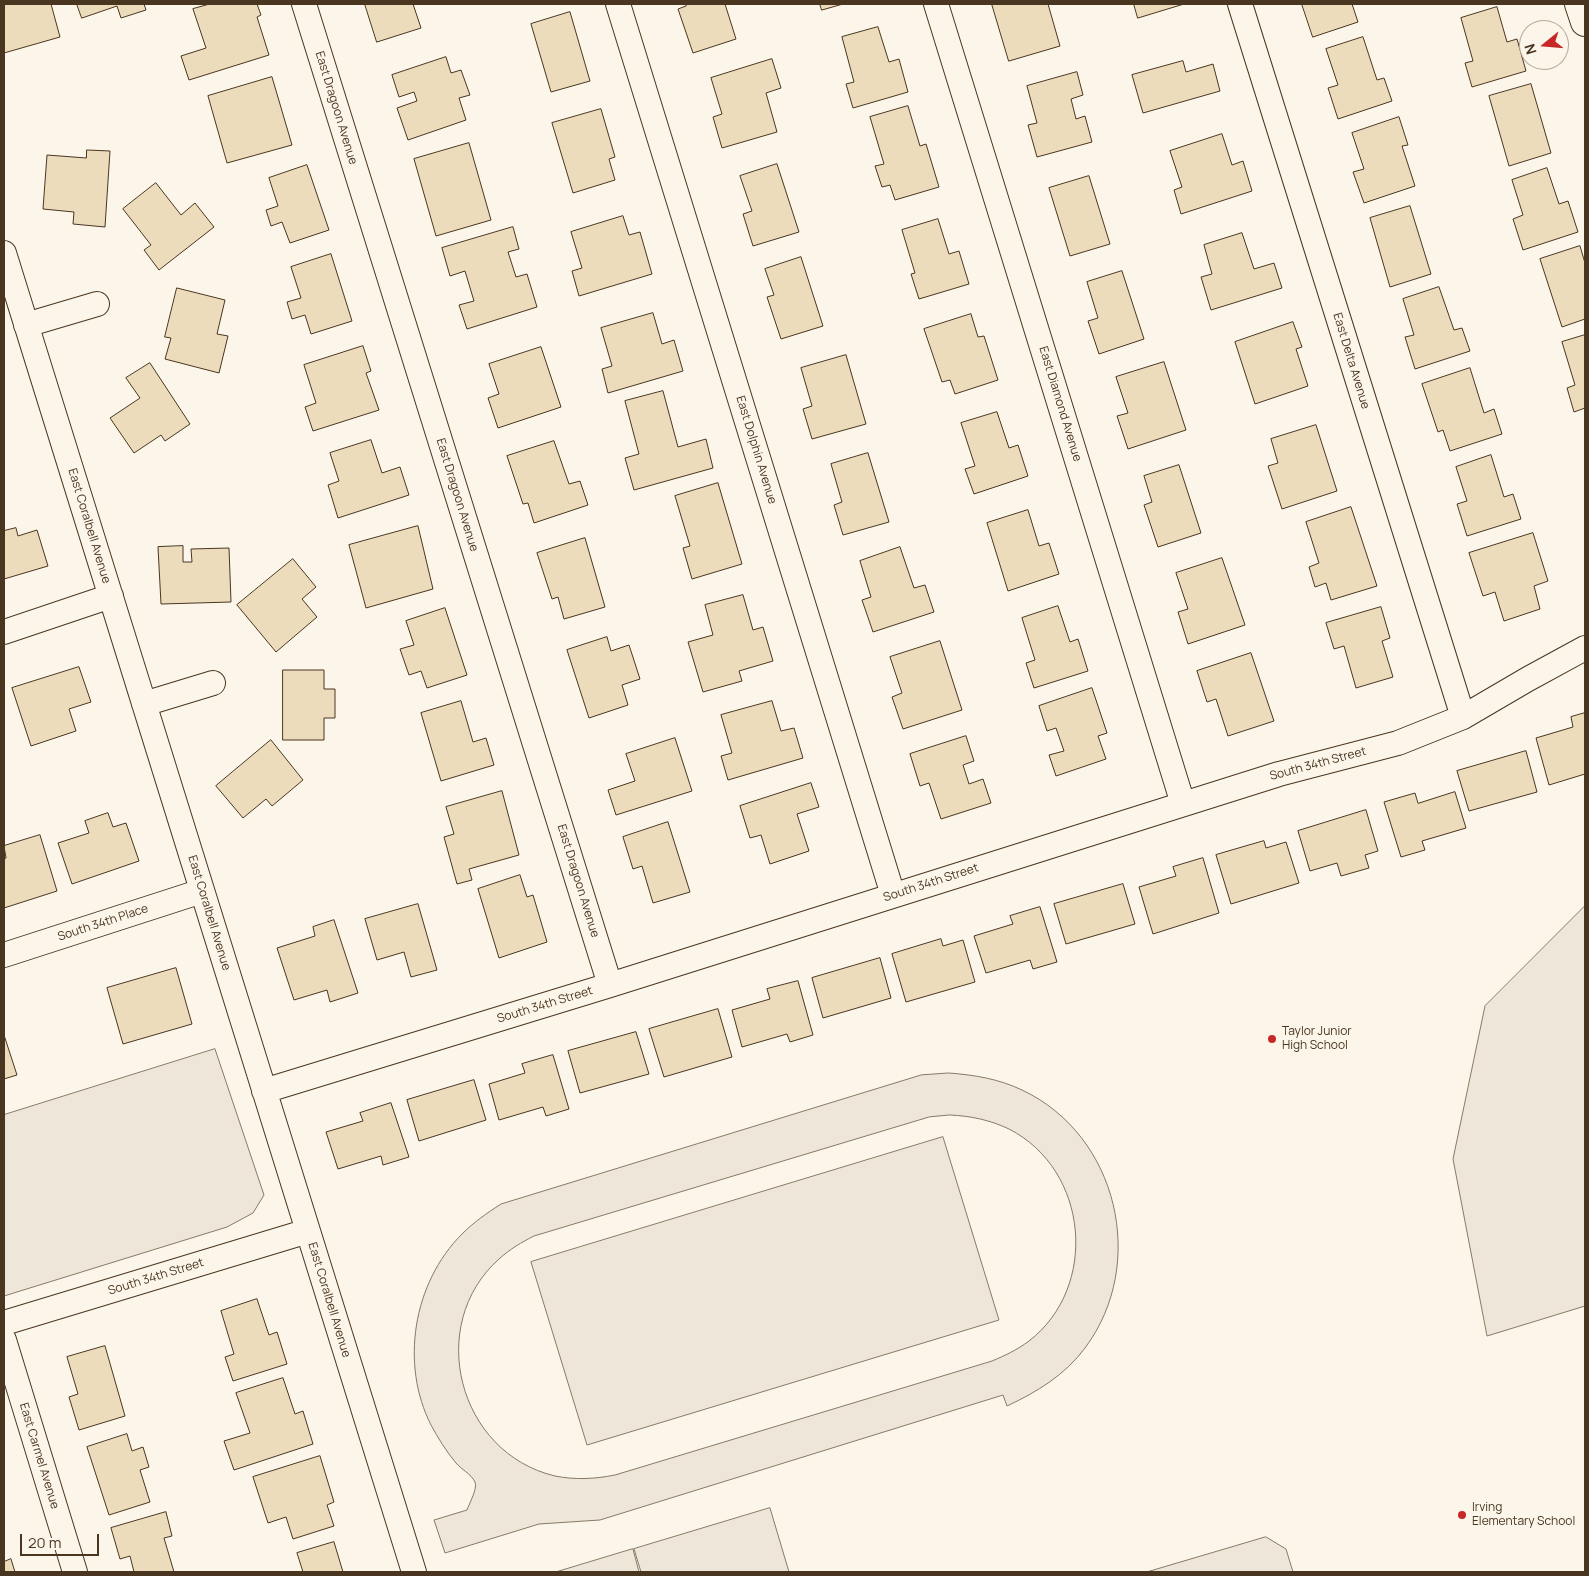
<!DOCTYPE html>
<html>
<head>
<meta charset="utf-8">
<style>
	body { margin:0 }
	#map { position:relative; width:1589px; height:1576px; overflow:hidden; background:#fbf6e9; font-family:Manrope,sans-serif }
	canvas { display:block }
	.frame { position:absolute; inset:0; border:5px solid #4a3520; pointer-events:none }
	.north { position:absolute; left:1519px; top:20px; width:50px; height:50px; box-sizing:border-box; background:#fbf6e9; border:1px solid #b4a999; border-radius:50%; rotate:253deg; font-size:14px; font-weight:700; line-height:20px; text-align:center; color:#4a3520 }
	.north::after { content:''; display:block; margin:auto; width:18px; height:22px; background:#c62828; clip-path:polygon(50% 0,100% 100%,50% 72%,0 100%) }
	.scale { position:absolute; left:20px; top:1534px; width:79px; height:22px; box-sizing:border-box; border:2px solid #4a3520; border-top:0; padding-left:6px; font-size:15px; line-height:18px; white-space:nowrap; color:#4a3520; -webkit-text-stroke:4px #fbf6e9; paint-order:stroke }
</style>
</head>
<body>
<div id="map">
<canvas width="1589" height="1576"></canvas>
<div class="frame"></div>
<div class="north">N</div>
<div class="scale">20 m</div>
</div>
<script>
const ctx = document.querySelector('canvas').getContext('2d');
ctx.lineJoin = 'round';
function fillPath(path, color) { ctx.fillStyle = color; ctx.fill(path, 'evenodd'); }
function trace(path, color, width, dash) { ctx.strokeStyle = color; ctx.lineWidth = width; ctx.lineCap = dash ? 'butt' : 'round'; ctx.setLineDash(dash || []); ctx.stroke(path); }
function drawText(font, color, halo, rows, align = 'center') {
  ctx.font = font + ' Manrope,sans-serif'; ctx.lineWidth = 4; ctx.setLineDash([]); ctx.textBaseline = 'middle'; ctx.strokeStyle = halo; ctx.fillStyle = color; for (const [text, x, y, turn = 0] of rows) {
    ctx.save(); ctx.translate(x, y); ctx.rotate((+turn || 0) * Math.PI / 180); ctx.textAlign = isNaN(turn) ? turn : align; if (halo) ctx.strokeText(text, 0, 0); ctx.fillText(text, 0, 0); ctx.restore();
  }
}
const green = new Path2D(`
	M 1585,906 L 1585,1306 L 1487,1336 L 1453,1159 L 1485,1006 Z
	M 215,1049 L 264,1195 L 253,1213 L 227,1227 L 4,1296 L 4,1115 Z
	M 949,1073 C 975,1075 999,1079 1022,1090 C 1118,1135 1148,1264 1085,1348 C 1065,1375 1037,1392 1007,1406 L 1003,1395 L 600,1520 L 539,1524 L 445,1553 L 434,1520 L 467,1510 C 469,1504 478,1488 475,1482 C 471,1474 461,1469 456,1463 C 446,1451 438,1438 431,1425 C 400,1364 413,1283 462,1234 C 474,1222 487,1213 501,1204 L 921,1075 ZM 950,1115 C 971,1116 990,1120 1009,1129 C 1089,1170 1099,1287 1029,1341 C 1017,1350 1004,1356 992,1361 L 615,1475 C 595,1479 575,1480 555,1476 C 458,1453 425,1325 499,1259 C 510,1249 522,1242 534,1236 L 929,1117 Z
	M 943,1137 L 999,1320 L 587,1445 L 531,1262 Z
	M 770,1508 L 789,1572 L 641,1572 L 634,1549 Z
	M 1266,1537 L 1286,1549 L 1293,1572 L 1147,1572 Z
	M 633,1549 L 639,1572 L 556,1572 Z`);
fillPath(green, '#ede6d9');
trace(green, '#887966', 1);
const building = new Path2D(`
	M 4,4 L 51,4 L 60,37 L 4,53 Z
	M 77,4 L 144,4 L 146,10 L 121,18 L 117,6 L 82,18 Z
	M 210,4 L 257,4 L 261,15 L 257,17 L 269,55 L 189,80 L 181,56 L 206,48 L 193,9 Z
	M 365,4 L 413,4 L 421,28 L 377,42 Z
	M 685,4 L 725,4 L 736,39 L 693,53 L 678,9 L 686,6 Z
	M 820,4 L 843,4 L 822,10 Z
	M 992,4 L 1048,4 L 1060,46 L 1009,61 Z
	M 1134,4 L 1184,4 L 1138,18 Z
	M 1302,4 L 1352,4 L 1358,22 L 1313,37 Z
	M 1497,7 L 1507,42 L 1517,39 L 1526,71 L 1472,87 L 1465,63 L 1473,61 L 1461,18 Z
	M 570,12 L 590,81 L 551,92 L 531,24 Z
	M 878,27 L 889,62 L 899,59 L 908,92 L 853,108 L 846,84 L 854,82 L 842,37 Z
	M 1363,37 L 1377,80 L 1384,78 L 1392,101 L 1338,119 L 1328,88 L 1338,85 L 1326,49 Z
	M 446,57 L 451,73 L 461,70 L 470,95 L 459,98 L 466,120 L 408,140 L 397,108 L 417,101 L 414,92 L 399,97 L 392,75 Z
	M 772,59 L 781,88 L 766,93 L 777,132 L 722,148 L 713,117 L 722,114 L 711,78 Z
	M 1183,61 L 1186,72 L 1213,64 L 1220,91 L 1143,113 L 1132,75 Z
	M 1077,72 L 1083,95 L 1071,99 L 1076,119 L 1085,116 L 1092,142 L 1037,157 L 1028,125 L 1037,123 L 1027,86 Z
	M 272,77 L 292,145 L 227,163 L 208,96 Z
	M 1531,84 L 1551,153 L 1509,166 L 1489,96 Z
	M 908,106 L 920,146 L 926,144 L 939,187 L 895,200 L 890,185 L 882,187 L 875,166 L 884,164 L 870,117 Z
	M 601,109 L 615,157 L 609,159 L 615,180 L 573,193 L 552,123 Z
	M 1399,117 L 1408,145 L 1402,146 L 1415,186 L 1364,203 L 1353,172 L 1364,169 L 1352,133 Z
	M 1222,134 L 1232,165 L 1243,161 L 1252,191 L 1181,214 L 1174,190 L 1182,187 L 1170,151 Z
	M 469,143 L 491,220 L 436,236 L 414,159 Z
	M 87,150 L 110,151 L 105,227 L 73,224 L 74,212 L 43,209 L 47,155 L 86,158 Z
	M 777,164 L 799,232 L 753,246 L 743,214 L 752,211 L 740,176 Z
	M 307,165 L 329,230 L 290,243 L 282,222 L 271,226 L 266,210 L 278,206 L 269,178 Z
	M 1547,168 L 1559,204 L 1568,201 L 1578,232 L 1523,250 L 1513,219 L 1523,215 L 1512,180 Z
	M 1089,176 L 1110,244 L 1070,256 L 1049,188 Z
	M 156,183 L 181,215 L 195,203 L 214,227 L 159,270 L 144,250 L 151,245 L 123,209 Z
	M 1410,206 L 1431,274 L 1390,287 L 1370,218 Z
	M 623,216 L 629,235 L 640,232 L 652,274 L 579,296 L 572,271 L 582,268 L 571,232 Z
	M 938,219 L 949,254 L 959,251 L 969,284 L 919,299 L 911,274 L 915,273 L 902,230 Z
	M 513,227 L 519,249 L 508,252 L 516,277 L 527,274 L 537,307 L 467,329 L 459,305 L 474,301 L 465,271 L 450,276 L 442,248 Z
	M 1242,233 L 1254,269 L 1274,263 L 1282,288 L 1211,310 L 1201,277 L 1212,274 L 1204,245 Z
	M 1580,246 L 1585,263 L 1585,319 L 1562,327 L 1540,259 Z
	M 331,254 L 352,321 L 311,334 L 305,315 L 292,319 L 287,302 L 301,298 L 291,267 Z
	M 801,257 L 823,326 L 781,339 L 767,297 L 774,295 L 765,269 Z
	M 1122,271 L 1144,339 L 1099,354 L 1088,321 L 1098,318 L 1087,282 Z
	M 1439,287 L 1454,330 L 1462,328 L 1470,351 L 1415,369 L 1405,337 L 1414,335 L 1403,299 Z
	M 177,288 L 225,300 L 217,334 L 228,336 L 219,373 L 165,359 L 171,338 L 165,337 Z
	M 653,313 L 662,344 L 674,340 L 683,371 L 608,393 L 602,369 L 612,366 L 601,328 Z
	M 971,314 L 978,337 L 984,336 L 998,380 L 955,394 L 950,380 L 942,382 L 924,329 Z
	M 1293,322 L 1302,347 L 1296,349 L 1308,386 L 1255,404 L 1235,342 Z
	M 1585,335 L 1585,408 L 1574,412 L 1567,388 L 1575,385 L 1562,342 Z
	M 363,346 L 371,371 L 366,373 L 379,410 L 313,431 L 305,407 L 316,403 L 304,365 Z
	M 541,347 L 561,407 L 498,428 L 488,398 L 499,394 L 489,364 Z
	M 846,355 L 866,424 L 812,439 L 803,409 L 812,406 L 801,368 Z
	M 1164,362 L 1186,430 L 1128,449 L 1117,416 L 1128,413 L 1116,377 Z
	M 150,363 L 190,424 L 165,441 L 161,435 L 134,453 L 110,418 L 140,398 L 126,378 Z
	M 1470,368 L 1484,413 L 1494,409 L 1502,434 L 1450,451 L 1443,430 L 1438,432 L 1422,384 Z
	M 663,391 L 678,447 L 706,439 L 713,468 L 634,490 L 625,458 L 639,454 L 625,401 Z
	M 997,412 L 1009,448 L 1018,445 L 1028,476 L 974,494 L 965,469 L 975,466 L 961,423 Z
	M 1316,425 L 1337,491 L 1282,509 L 1268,466 L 1278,463 L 1271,439 Z
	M 371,440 L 382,473 L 400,467 L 409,495 L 338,518 L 328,485 L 339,481 L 330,453 Z
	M 554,441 L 569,484 L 580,481 L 588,505 L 534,523 L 528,503 L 523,504 L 507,456 Z
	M 868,453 L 889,522 L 843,535 L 834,505 L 842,502 L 831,464 Z
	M 1491,455 L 1504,497 L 1513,494 L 1521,519 L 1467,536 L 1457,504 L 1467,501 L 1456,467 Z
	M 1179,465 L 1201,533 L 1158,547 L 1144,505 L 1152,502 L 1144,476 Z
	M 718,483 L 742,564 L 692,579 L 683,548 L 690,546 L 675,496 Z
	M 1351,507 L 1377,586 L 1331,600 L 1326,583 L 1315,587 L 1309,567 L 1319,563 L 1306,522 Z
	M 1028,510 L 1039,546 L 1049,543 L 1059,574 L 1008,591 L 987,523 Z
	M 418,526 L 433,589 L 366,608 L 349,545 Z
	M 16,528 L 18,536 L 37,530 L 48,566 L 4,579 L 4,531 Z
	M 1533,533 L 1548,581 L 1534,586 L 1540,609 L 1504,621 L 1495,592 L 1483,596 L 1469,553 Z
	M 585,538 L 605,607 L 564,619 L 558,597 L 552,599 L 537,553 Z
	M 183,546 L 183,562 L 192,562 L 191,549 L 229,548 L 231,602 L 161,604 L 158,547 Z
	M 900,547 L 914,588 L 925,585 L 934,612 L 873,632 L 862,600 L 871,597 L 860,561 Z
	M 1222,558 L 1245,625 L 1188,644 L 1178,612 L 1188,609 L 1176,573 Z
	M 293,559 L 316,587 L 302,599 L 317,617 L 276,652 L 237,605 Z
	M 743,595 L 753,630 L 763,627 L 773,661 L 739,671 L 742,681 L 703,692 L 688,642 L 713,635 L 705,605 Z
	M 1058,606 L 1070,642 L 1078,639 L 1088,671 L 1034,688 L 1026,663 L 1035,660 L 1022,618 Z
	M 1381,607 L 1390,638 L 1382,641 L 1393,677 L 1356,688 L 1344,646 L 1334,649 L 1326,623 Z
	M 445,608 L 467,675 L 427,688 L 421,671 L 409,675 L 400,649 L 414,645 L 406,621 Z
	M 607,637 L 611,651 L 629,645 L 640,679 L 622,685 L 628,705 L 589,718 L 567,650 Z
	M 940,641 L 962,710 L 903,729 L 892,697 L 902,693 L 890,657 Z
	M 1251,653 L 1274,721 L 1228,736 L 1216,699 L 1207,702 L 1197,671 Z
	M 79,667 L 91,702 L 69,709 L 76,731 L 31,746 L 12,688 Z
	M 283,670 L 324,670 L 324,689 L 335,689 L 335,718 L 324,718 L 324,740 L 283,740 Z
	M 1092,688 L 1107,733 L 1098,736 L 1106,759 L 1056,776 L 1049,755 L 1064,751 L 1056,728 L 1047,731 L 1039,706 Z
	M 461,701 L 473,742 L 486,738 L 494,765 L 441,781 L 421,713 Z
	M 772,701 L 781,731 L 794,728 L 803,758 L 728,780 L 721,756 L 732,753 L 721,715 Z
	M 1585,713 L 1585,774 L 1549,785 L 1536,738 L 1573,727 L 1571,717 Z
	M 966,736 L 974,761 L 963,765 L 969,784 L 983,779 L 991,803 L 941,819 L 929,783 L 920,786 L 910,754 Z
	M 675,738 L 692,791 L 616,815 L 608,790 L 635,781 L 626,754 Z
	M 271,740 L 303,780 L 272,806 L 266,799 L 243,818 L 216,786 Z
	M 1526,751 L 1537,792 L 1469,811 L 1457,771 Z
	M 811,783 L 819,807 L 797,814 L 809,851 L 770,864 L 761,835 L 750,838 L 740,806 Z
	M 502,791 L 519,855 L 469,869 L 472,880 L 457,884 L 444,837 L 454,834 L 446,807 Z
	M 1455,792 L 1466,828 L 1422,841 L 1425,850 L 1401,857 L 1384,802 L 1415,793 L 1418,803 Z
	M 1366,810 L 1378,851 L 1365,855 L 1369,868 L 1341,876 L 1337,863 L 1310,871 L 1298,831 Z
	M 108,813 L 113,827 L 126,823 L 139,861 L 72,884 L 58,843 L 89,833 L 85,821 Z
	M 668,822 L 690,892 L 653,903 L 642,866 L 633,869 L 623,837 Z
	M 40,835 L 57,891 L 4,908 L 4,859 L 6,858 L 4,846 Z
	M 1264,841 L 1266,848 L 1286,842 L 1299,883 L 1231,904 L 1216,855 Z
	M 1203,858 L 1219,913 L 1153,934 L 1139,887 L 1176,876 L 1173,867 Z
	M 520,875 L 527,897 L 533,895 L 547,942 L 499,958 L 478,889 Z
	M 1123,884 L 1135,924 L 1066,944 L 1054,904 Z
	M 418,904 L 437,970 L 411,977 L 404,952 L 377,960 L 365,919 Z
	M 1040,907 L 1057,962 L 1033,969 L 1030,960 L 986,973 L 974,936 L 1013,924 L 1010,916 Z
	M 334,920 L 358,993 L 330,1002 L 327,990 L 294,1000 L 277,948 L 315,936 L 313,927 Z
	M 941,939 L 943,946 L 963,940 L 975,982 L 906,1002 L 892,954 Z
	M 880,958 L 891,998 L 823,1018 L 812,978 Z
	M 176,968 L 192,1024 L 123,1044 L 107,988 Z
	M 798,981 L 813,1035 L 790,1042 L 787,1034 L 742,1047 L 732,1010 L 770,999 L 767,989 Z
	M 718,1009 L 732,1057 L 664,1077 L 649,1029 Z
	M 636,1032 L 649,1074 L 580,1093 L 568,1051 Z
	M 4,1035 L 17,1075 L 4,1079 Z
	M 553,1055 L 569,1109 L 546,1116 L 543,1107 L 499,1120 L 489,1084 L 525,1073 L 522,1064 Z
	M 474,1080 L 486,1120 L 419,1141 L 407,1100 Z
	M 391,1103 L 409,1157 L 383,1165 L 381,1156 L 338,1169 L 326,1132 L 363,1121 L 360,1113 Z
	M 257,1299 L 269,1335 L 277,1332 L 287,1364 L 233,1381 L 225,1357 L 234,1354 L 221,1311 Z
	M 105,1346 L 125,1416 L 79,1430 L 69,1397 L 78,1394 L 67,1357 Z
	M 283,1378 L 295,1414 L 303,1411 L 313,1444 L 234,1470 L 224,1441 L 250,1433 L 236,1393 Z
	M 127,1434 L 132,1451 L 143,1447 L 149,1467 L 140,1470 L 150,1502 L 109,1515 L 87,1447 Z
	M 320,1456 L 334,1502 L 327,1505 L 334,1526 L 293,1539 L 286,1517 L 268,1523 L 253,1477 Z
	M 166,1512 L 172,1536 L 164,1538 L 174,1572 L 134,1572 L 130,1556 L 120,1559 L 111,1528 Z
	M 334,1542 L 343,1572 L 303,1572 L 297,1553 Z
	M 11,1559 L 15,1572 L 4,1572 L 4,1562 Z`);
fillPath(building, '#ecdcbc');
trace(building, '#4a3520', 1);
const minor = new Path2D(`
	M 304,4 L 610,985
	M 618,4 L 893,895
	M 936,4 L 1183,804
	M 1240,4 L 1463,717
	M 4,253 L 414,1572
	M 26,325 L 97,304
	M 4,632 L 111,596
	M 144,704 L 213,683
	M 4,955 L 202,891
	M 264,1091 L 610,985 L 1279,774 L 1398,743 L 1463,717 L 1528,679 L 1585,648
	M 4,1323 L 308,1231
	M 4,1340 L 75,1572`);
const tertiary = new Path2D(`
	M 1579,4 L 1585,22`);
trace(minor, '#4a3520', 26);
trace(tertiary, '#4a3520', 30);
trace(minor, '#fbf6e9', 24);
trace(tertiary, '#fbf6e9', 28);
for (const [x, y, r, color] of [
	[1272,1039,5,"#c62828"],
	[1462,1515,5,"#c62828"]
]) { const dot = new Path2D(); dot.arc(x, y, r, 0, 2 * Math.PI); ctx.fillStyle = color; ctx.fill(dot); trace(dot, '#fbf6e9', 2); }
drawText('12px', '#4a3520', '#fbf6e9', [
	["East Dragoon Avenue",336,108,73],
	["East Delta Avenue",1351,361,73],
	["East Diamond Avenue",1060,404,73],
	["East Dolphin Avenue",756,450,73],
	["East Dragoon Avenue",457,495,73],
	["East Coralbell Avenue",89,526,73],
	["South 34th Street",1318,764,-15],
	["East Dragoon Avenue",578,881,73],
	["South 34th Street",931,883,-18],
	["East Coralbell Avenue",209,913,73],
	["South 34th Place",103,923,-18],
	["South 34th Street",545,1005,-17],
	["South 34th Street",156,1277,-17],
	["East Coralbell Avenue",329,1300,73],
	["East Carmel Avenue",39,1456,73]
]);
drawText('12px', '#4a3520', '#fbf6e9', [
	["Taylor Junior",1282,1032],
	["High School",1282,1046],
	["Irving",1472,1508],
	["Elementary School",1472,1522]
], 'left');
</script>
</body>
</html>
